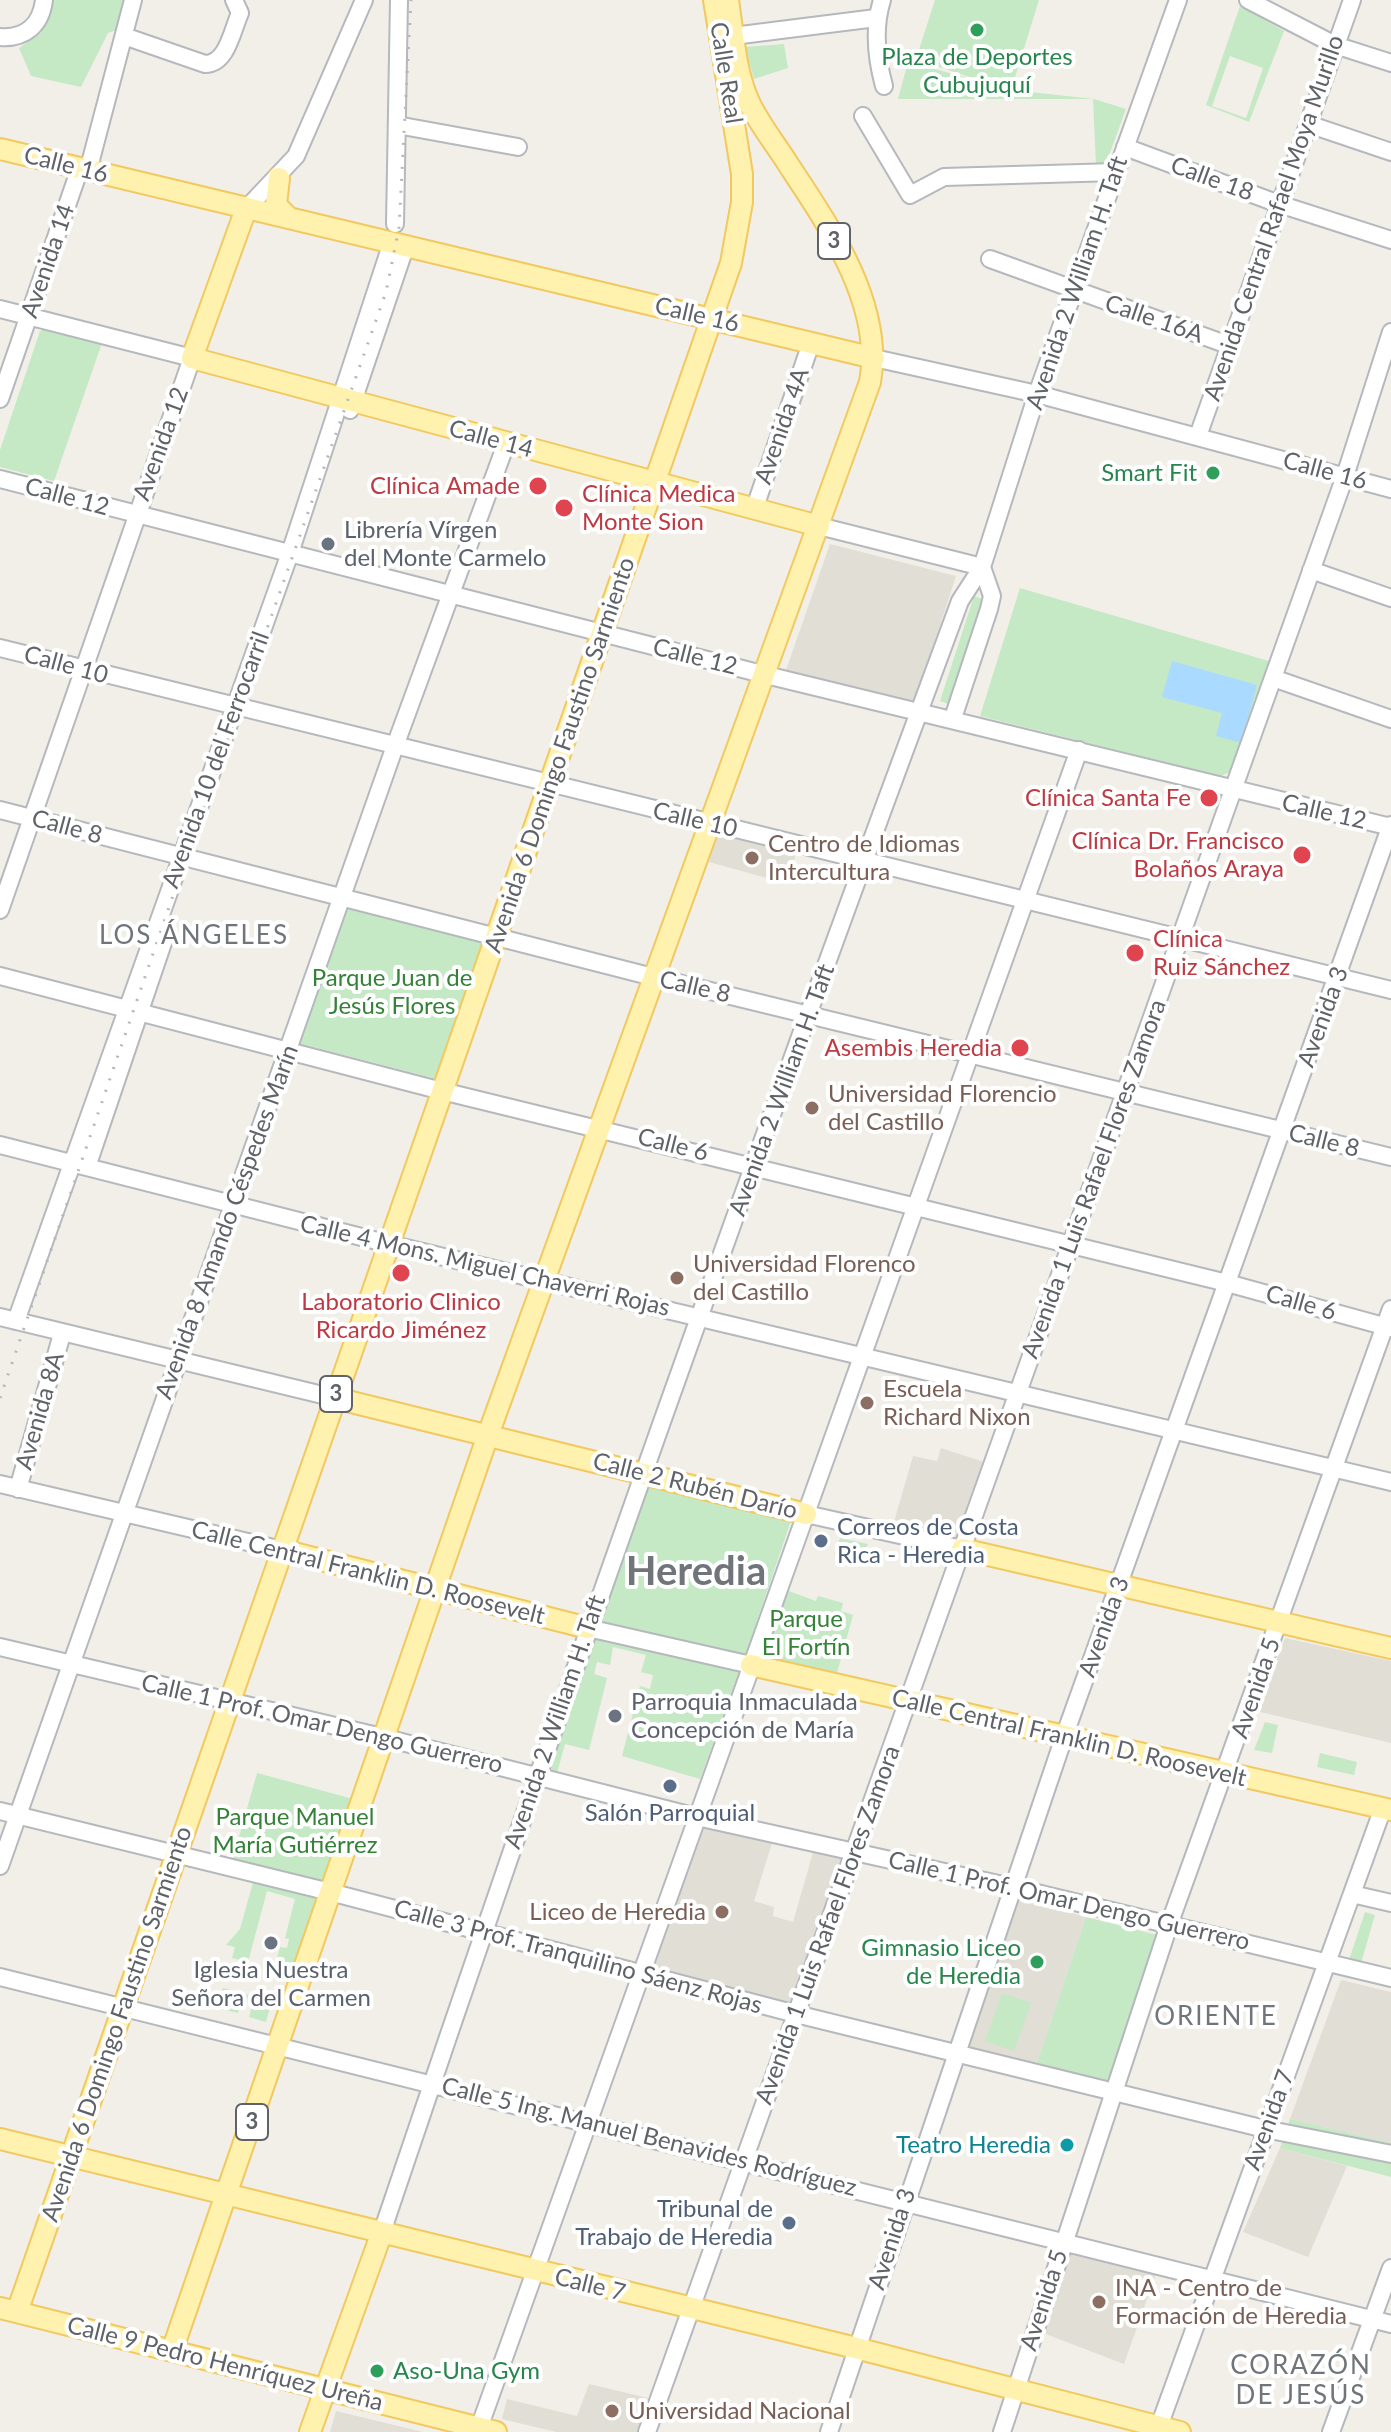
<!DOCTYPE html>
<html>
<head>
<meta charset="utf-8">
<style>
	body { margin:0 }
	canvas { display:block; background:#f1efe8 }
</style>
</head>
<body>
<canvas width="1391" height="2432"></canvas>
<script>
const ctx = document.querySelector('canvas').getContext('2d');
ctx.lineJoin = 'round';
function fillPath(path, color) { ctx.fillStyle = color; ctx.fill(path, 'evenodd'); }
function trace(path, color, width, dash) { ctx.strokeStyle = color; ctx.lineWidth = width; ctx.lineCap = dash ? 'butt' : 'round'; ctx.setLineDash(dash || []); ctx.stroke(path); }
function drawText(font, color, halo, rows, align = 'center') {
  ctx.font = font + ' Lato,sans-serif'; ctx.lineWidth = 8; ctx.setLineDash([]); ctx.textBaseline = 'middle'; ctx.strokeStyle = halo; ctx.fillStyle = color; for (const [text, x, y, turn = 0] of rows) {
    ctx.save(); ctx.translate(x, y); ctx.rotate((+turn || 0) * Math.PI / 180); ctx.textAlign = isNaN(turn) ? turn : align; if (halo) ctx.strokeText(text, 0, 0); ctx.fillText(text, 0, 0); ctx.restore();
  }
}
fillPath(new Path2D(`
	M 830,544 L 956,576 L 915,702 L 786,670 Z
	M 724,834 L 796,853 L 788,884 L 709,862 L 716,835 Z
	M 941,1448 L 987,1463 L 983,1479 L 977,1478 L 956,1537 L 894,1522 L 913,1456 L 937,1461 Z
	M 1285,1638 L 1391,1661 L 1391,1743 L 1256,1711 Z
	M 701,1822 L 773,1840 L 754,1901 L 774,1907 L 773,1916 L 793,1922 L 814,1849 L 845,1857 L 792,2008 L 650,1969 Z
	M 1019,1899 L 1086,1917 L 1036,2066 L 968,2049 Z
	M 1341,1980 L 1391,1992 L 1391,2143 L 1290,2119 Z
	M 1280,2148 L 1347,2166 L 1308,2257 L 1243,2232 Z
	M 1068,2253 L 1157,2271 L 1124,2364 L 1043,2333 Z
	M 589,2384 L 648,2398 L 641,2424 L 643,2432 L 556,2432 L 502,2419 L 507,2399 L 577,2416 Z
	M 336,2411 L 423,2432 L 330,2432 Z`), '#e1ded6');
fillPath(new Path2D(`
	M 53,0 L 123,0 L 119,29 L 108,33 L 81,87 L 31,76 L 19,48 L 41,33 Z
	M 935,0 L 1039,0 L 1011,90 L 1094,99 L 1126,109 L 1105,166 L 1096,166 L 1093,99 L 898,99 L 908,62 L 987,83 L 916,59 Z
	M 1240,6 L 1284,31 L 1249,122 L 1206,105 ZM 1230,56 L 1263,68 L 1246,118 L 1212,106 Z
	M 784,44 L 788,68 L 754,79 L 745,47 Z
	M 46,329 L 102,343 L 54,481 L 0,467 L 0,450 L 40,331 Z
	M 1020,588 L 1272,662 L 1240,767 L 1221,776 L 980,716 Z
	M 974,596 L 985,600 L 951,705 L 940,701 Z
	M 346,905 L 487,941 L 437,1079 L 298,1043 Z
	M 648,1483 L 792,1518 L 744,1659 L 598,1626 Z
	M 840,1538 L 868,1544 L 856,1565 L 842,1562 L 843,1556 L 834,1554 Z
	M 786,1590 L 816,1601 L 818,1596 L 843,1603 L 841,1611 L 853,1615 L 837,1673 L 766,1660 L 763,1654 Z
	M 594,1637 L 739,1672 L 700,1779 L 622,1756 L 640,1686 L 650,1689 L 653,1675 L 641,1672 L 646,1655 L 613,1647 L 610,1665 L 597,1662 L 594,1674 L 607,1678 L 589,1750 L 565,1744 L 557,1773 L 550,1771 Z
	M 1265,1722 L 1278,1725 L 1272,1753 L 1254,1750 Z
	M 1320,1753 L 1357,1762 L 1354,1775 L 1317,1767 Z
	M 257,1773 L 357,1800 L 329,1887 L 232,1862 Z
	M 254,1879 L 322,1896 L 296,1975 L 274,1969 L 280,1947 L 287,1948 L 289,1939 L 285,1938 L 295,1899 L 267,1891 L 248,1962 L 232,1958 L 235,1947 L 226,1945 L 240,1929 Z
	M 1365,1912 L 1375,1915 L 1361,1963 L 1349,1960 Z
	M 1086,1917 L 1161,1936 L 1112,2086 L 1036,2066 Z
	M 223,1988 L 272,2001 L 266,2022 L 249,2017 L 253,2003 L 241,2000 L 238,2013 L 217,2008 Z
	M 1002,1993 L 1031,2003 L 1014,2051 L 985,2041 Z
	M 1290,2119 L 1391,2143 L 1391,2177 L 1280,2148 Z`), '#c5e8c5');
fillPath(new Path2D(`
	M 1172,661 L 1257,685 L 1241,743 L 1216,736 L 1222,713 L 1162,697 Z`), '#aadaff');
const minor = new Path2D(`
	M 882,0 C 873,29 876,57 884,86
	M 1248,0 L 1335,45 L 1391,63
	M 124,36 L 205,64 C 227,64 232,31 240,13 L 234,0
	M 733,36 L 876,18
	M 0,37 C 25,39 41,25 44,0
	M 863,116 L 910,195 L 944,177 L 1116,172
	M 1308,124 L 1391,152
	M 397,125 L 518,147
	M 1125,147 L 1279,204 L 1391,240
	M 88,171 L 133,0
	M 246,209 L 296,156 L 364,0
	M 395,224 L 399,0
	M 990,259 L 1228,345
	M 0,309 L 192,358 L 0,910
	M 874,358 L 1037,394 L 1391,489
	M 0,399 L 80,168
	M 350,410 L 406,245
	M 1198,436 L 1352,0
	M 0,479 L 762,674 L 1391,827
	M 754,510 L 811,343
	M 819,526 L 982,567
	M 1311,570 L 1391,598
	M 0,648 L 1391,990
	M 1273,678 L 1391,719
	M 953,718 L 989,609 L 992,596 L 982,567
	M 0,810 L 653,977 L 1391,1157
	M 0,976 L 442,1091 L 1227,1283 L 1391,1328
	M 0,1145 L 389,1244 L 1391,1482
	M 87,1167 L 166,934
	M 0,1317 L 335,1398
	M 16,1321 L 290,553 L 392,242
	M 0,1484 L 282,1550
	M 18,1489 L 62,1334
	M 806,1514 L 962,1549
	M 588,1628 L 751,1665
	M 0,1647 L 382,1737 L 697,1817 L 1012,1887 L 1391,1978
	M 0,1811 L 330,1892 L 796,2014 L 1265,2129 L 1391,2154
	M 0,1866 L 395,746 L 506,444
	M 1352,1894 L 1391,1903
	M 0,1977 L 1391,2324
	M 382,2232 C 566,1685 759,1142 960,601 L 982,567 L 1037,394 L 1178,0
	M 479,2428 L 1079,750
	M 647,2432 L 1345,476 L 1391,332
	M 829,2432 L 1064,1737 L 1391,825
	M 1002,2432 L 1169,1925 L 1391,1309
	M 1157,2432 L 1383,1808
	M 1331,2432 L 1391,2268`);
const major = new Path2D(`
	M 0,149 L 874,358
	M 279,178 L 276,205 L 289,218
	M 246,209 L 192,358 L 819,526
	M 335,1398 L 806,1514
	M 962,1549 L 1391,1648
	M 282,1550 L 588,1628
	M 751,1665 L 1391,1810
	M 0,2139 L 856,2348 L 1180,2432
	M 0,2308 L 496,2432
	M 17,2312 L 731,263 L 742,202 L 742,174 L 714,0
	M 172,2351 L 488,1435 L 870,382 C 884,305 829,226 788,164 C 775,143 759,124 749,102 C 735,71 733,33 728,0
	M 310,2432 L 382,2232`);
trace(minor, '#b5b8bc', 20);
trace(major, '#f2c960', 24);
trace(minor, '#fff', 16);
trace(major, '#fff2af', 20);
trace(new Path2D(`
	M 0,1398 L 186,858 L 386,292 L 399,228 L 411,0`), '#b6b7b8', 3, [2, 10]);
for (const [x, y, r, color] of [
	[977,30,8,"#2e9e5b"],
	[1213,473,8,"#2e9e5b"],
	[538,486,10,"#e0444e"],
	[564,508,10,"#e0444e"],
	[328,544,8,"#6b7280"],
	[1209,798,10,"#e0444e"],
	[1302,855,10,"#e0444e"],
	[752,858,8,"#8d6e63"],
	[1135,953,10,"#e0444e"],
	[1020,1048,10,"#e0444e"],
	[812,1108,8,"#8d6e63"],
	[401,1273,10,"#e0444e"],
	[677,1278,8,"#8d6e63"],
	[867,1403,8,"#8d6e63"],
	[821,1541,8,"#5c6f8a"],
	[615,1716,8,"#6b7280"],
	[670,1786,8,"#5c6f8a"],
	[722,1912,8,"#8d6e63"],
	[271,1943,8,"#6b7280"],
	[1037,1962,8,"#2e9e5b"],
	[1067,2145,8,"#0f9aa8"],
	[789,2223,8,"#5c6f8a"],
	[1099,2302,8,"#8d6e63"],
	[377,2371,8,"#2e9e5b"],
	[612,2411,8,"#8d6e63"]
]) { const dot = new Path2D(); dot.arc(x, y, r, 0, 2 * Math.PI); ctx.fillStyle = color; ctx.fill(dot); trace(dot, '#fff', 3); }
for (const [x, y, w] of [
	[834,241,32],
	[336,1394,32],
	[252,2122,32]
]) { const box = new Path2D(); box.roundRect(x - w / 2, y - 18, w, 36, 6); ctx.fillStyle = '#fff'; ctx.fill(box); trace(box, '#5f6368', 2); }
drawText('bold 22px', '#5f6368', null, [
	["3",834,241],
	["3",336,1394],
	["3",252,2122]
]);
drawText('24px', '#27864d', '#fff', [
	["Plaza de Deportes",977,57,"center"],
	["Cubujuquí",977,85,"center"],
	["Smart Fit",1197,473],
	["Gimnasio Liceo",1021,1948],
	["de Heredia",1021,1976],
	["Aso-Una Gym",393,2371,"left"]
], 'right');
drawText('24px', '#5f6368', '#fff', [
	["Calle Real",726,73,81],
	["Calle 16",66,165,14],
	["Calle 18",1212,179,20],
	["Avenida Central Rafael Moya Murillo",1274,218,-71],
	["Avenida 14",48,261,-71],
	["Avenida 2 William H. Taft",1077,283,-71],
	["Calle 16",697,315,13],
	["Calle 16A",1154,319,19],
	["Avenida 4A",782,426,-71],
	["Calle 14",491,439,15],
	["Avenida 12",161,444,-70],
	["Calle 16",1325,471,15],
	["Calle 12",67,497,15],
	["Calle 12",695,657,14],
	["Calle 10",66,665,15],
	["Avenida 6 Domingo Faustino Sarmiento",560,755,-71],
	["Avenida 10 del Ferrocarril",216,760,-70],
	["Calle 12",1324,812,13],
	["Calle 10",695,820,13],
	["Calle 8",67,827,15],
	["Calle 8",695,987,13],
	["Avenida 3",1323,1017,-70],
	["Avenida 2 William H. Taft",782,1090,-70],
	["Calle 8",1324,1141,14],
	["Calle 6",673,1145,14],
	["Avenida 1 Luis Rafael Flores Zamora",1094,1179,-70],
	["Avenida 8 Amando Céspedes Marín",227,1222,-70],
	["Calle 4 Mons. Miguel Chaverri Rojas",485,1266,13],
	["Calle 6",1301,1303,16],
	["Avenida 8A",40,1411,-74],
	["Calle 2 Rubén Darío",695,1486,14],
	["Calle Central Franklin D. Roosevelt",368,1573,14],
	["Avenida 3",1104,1627,-70],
	["Avenida 5",1256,1688,-71],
	["Avenida 2 William H. Taft",555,1722,-71],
	["Calle 1 Prof. Omar Dengo Guerrero",322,1724,13],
	["Calle Central Franklin D. Roosevelt",1069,1738,13],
	["Calle 1 Prof. Omar Dengo Guerrero",1069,1901,13],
	["Avenida 1 Luis Rafael Flores Zamora",828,1925,-70],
	["Calle 3 Prof. Tranquilino Sáenz Rojas",578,1957,15],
	["Avenida 6 Domingo Faustino Sarmiento",117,2024,-71],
	["Avenida 7",1269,2120,-70],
	["Calle 5 Ing. Manuel Benavides Rodríguez",649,2137,14],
	["Avenida 3",892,2239,-72],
	["Calle 7",590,2285,14],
	["Avenida 5",1044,2300,-72],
	["Calle 9 Pedro Henríquez Ureña",225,2364,14]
]);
drawText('24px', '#be3a42', '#fff', [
	["Clínica Amade",520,486],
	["Clínica Medica",582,494,"left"],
	["Monte Sion",582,522,"left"],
	["Clínica Santa Fe",1191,798],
	["Clínica Dr. Francisco",1284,841],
	["Bolaños Araya",1284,869],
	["Clínica",1153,939,"left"],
	["Ruiz Sánchez",1153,967,"left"],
	["Asembis Heredia",1002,1048],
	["Laboratorio Clinico",401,1302,"center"],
	["Ricardo Jiménez",401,1330,"center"]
], 'right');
drawText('24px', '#5b616d', '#fff', [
	["Librería Vírgen",344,530],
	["del Monte Carmelo",344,558],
	["Parroquia Inmaculada",631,1702],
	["Concepción de María",631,1730],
	["Iglesia Nuestra",271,1970,"center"],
	["Señora del Carmen",271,1998,"center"]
], 'left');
drawText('24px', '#785e54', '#fff', [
	["Centro de Idiomas",768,844],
	["Intercultura",768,872],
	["Universidad Florencio",828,1094],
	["del Castillo",828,1122],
	["Universidad Florenco",693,1264],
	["del Castillo",693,1292],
	["Escuela",883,1389],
	["Richard Nixon",883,1417],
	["Liceo de Heredia",706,1912,"right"],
	["INA - Centro de",1115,2288],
	["Formación de Heredia",1115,2316],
	["Universidad Nacional",628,2411]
], 'left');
drawText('24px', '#348238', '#fff', [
	["Parque Juan de",392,978],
	["Jesús Flores",392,1006],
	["Parque",806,1619],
	["El Fortín",806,1647],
	["Parque Manuel",295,1817],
	["María Gutiérrez",295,1845]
]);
drawText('24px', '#4e5e75', '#fff', [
	["Correos de Costa",837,1527],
	["Rica - Heredia",837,1555],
	["Salón Parroquial",670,1813,"center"],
	["Tribunal de",773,2209,"right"],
	["Trabajo de Heredia",773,2237,"right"]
], 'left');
drawText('24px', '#0d838f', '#fff', [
	["Teatro Heredia",1051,2145]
], 'right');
ctx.letterSpacing = '2px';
drawText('26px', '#70757a', '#fff', [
	["LOS ÁNGELES",194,936],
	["ORIENTE",1216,2017],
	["CORAZÓN",1301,2366],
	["DE JESÚS",1301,2396]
]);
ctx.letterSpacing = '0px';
drawText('bold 40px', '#70757a', '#fff', [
	["Heredia",696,1572]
]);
</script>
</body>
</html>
